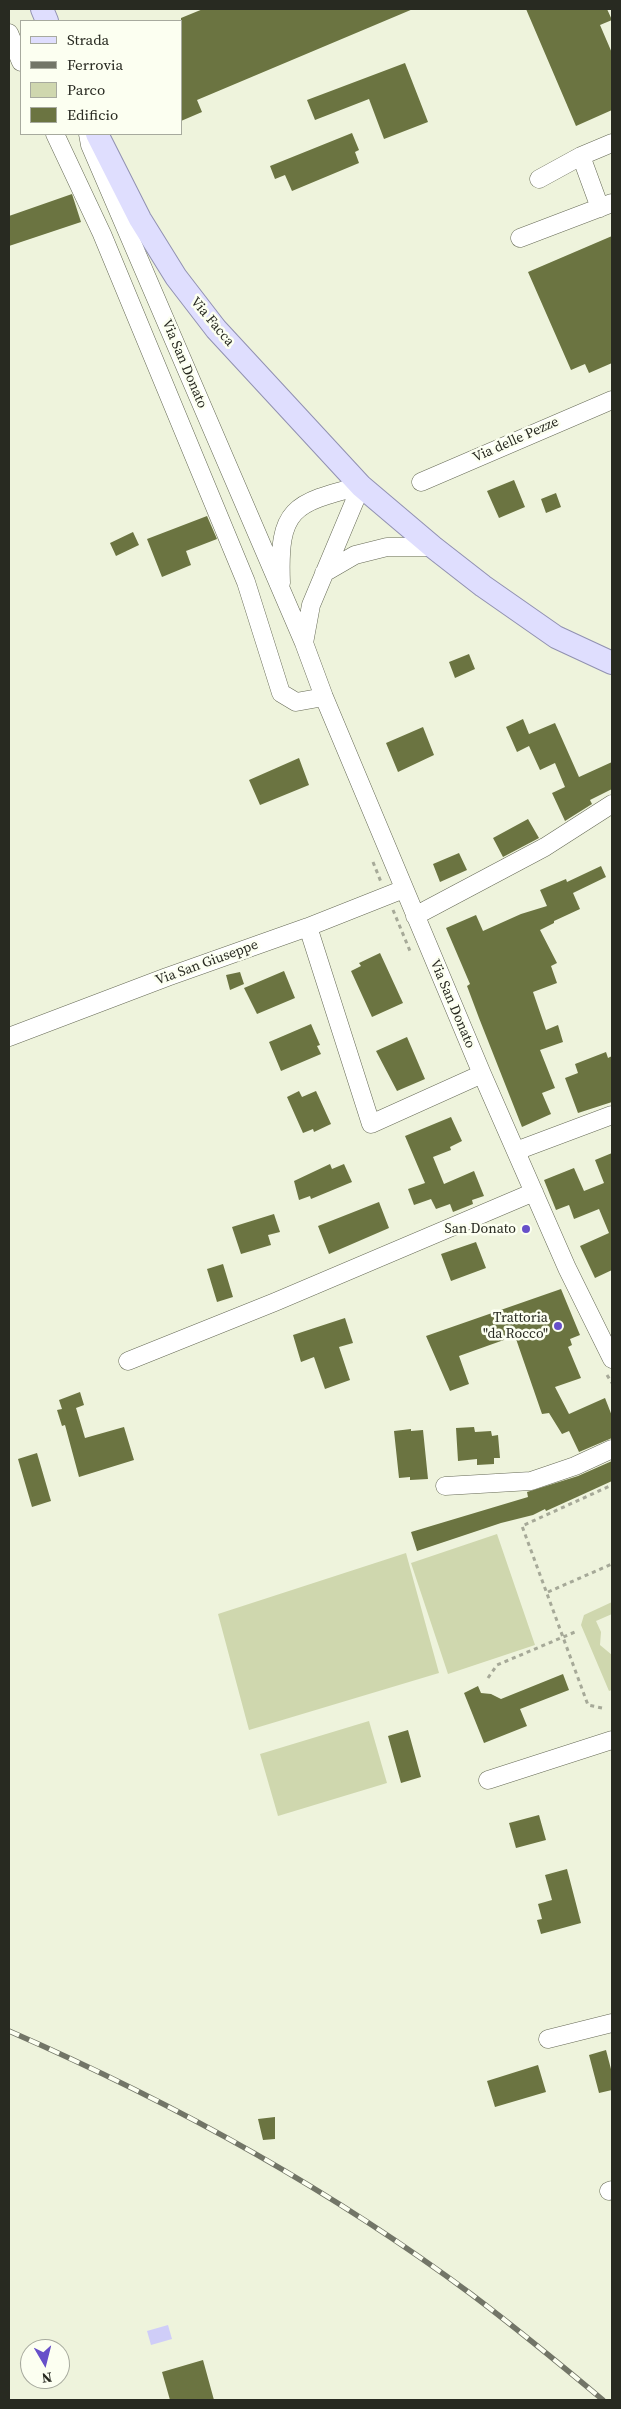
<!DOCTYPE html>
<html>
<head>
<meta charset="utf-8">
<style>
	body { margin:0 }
	#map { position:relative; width:621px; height:2409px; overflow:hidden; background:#eef3dc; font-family:"Source Serif 4",serif }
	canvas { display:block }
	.frame { position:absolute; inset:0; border:10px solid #282a21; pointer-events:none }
	.legend { position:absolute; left:20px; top:20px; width:162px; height:115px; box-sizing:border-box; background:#fcfff1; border:1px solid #a7aa9e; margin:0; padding:6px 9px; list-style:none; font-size:15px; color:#282a21 }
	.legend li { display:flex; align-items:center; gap:10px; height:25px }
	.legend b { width:25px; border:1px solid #a7aa9e }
	.north { position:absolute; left:20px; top:2339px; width:50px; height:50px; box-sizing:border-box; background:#fcfff1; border:1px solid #a7aa9e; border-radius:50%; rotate:172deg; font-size:14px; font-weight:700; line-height:20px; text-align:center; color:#282a21 }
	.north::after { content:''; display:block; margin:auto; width:18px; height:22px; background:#6750c9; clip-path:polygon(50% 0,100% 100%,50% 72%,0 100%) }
</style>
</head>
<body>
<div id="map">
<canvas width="621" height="2409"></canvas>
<div class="frame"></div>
<ul class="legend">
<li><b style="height:6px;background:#dfdefe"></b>Strada</li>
<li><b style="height:6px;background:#727567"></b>Ferrovia</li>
<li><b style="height:14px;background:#cfd7ae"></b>Parco</li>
<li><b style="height:14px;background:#6b7441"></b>Edificio</li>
</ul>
<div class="north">N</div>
</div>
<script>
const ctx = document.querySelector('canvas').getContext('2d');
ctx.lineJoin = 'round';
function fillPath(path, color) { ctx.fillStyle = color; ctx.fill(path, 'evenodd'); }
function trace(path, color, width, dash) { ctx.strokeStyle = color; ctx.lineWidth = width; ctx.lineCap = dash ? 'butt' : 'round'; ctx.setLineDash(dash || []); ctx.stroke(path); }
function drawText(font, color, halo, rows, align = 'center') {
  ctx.font = font + ' "Source Serif 4",serif'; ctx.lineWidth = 5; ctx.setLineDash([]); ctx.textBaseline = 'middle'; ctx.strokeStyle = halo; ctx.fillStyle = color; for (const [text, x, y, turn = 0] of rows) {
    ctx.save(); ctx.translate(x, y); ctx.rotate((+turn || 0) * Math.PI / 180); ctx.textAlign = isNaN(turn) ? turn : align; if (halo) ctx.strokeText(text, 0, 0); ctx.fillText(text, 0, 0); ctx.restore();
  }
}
fillPath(new Path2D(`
	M 497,1534 L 535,1645 L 448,1674 L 411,1563 Z
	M 406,1553 L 439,1673 L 249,1730 L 218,1614 Z
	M 612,1602 L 612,1614 L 596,1621 L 601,1632 L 600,1645 L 612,1655 L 612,1690 L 609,1691 L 581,1625 L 584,1615 Z
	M 369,1721 L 387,1783 L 278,1816 L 260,1754 Z`), '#cfd7ae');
fillPath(new Path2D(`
	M 168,2325 L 172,2339 L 151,2345 L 147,2331 Z`), '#cfcdf8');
fillPath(new Path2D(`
	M 203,9 L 413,9 L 197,100 L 202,112 L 181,121 L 181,18 Z
	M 526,9 L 607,9 L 612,20 L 600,25 L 612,53 L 612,110 L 576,126 Z
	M 405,63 L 428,122 L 384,139 L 369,99 L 315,120 L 307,100 Z
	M 352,133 L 359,150 L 355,152 L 359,163 L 292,191 L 285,175 L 275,179 L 270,166 Z
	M 72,194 L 81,222 L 9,246 L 9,216 Z
	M 612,236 L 612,363 L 589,373 L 585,364 L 571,370 L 528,272 Z
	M 514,480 L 525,507 L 499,518 L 487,491 Z
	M 556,493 L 561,507 L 546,513 L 541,499 Z
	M 207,516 L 217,539 L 186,551 L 191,565 L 162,577 L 147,539 Z
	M 133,532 L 139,545 L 116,556 L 110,543 Z
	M 469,654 L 475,669 L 455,678 L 449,662 Z
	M 523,719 L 529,734 L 555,723 L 579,777 L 612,762 L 612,789 L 590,800 L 592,804 L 565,821 L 552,793 L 565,787 L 555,763 L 540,770 L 529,746 L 517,752 L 506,727 Z
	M 423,727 L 434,755 L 398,772 L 386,743 Z
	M 299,758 L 309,785 L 260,805 L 249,780 Z
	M 528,819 L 539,838 L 503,857 L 493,838 Z
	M 459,853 L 467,870 L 440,882 L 433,864 Z
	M 601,866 L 606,877 L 573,893 L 580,909 L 554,921 L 554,923 L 540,930 L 557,963 L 551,966 L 557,983 L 533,992 L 546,1030 L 558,1025 L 563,1042 L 540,1050 L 555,1088 L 542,1093 L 551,1114 L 522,1127 L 479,1018 L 467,986 L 470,984 L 446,928 L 476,915 L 483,931 L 521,914 L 547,906 L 540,890 L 566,879 L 567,882 Z
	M 380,953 L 403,1003 L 372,1017 L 351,971 L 361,966 L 359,963 Z
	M 284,971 L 295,998 L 257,1014 L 244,988 Z
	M 240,972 L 244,984 L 230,990 L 226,975 Z
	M 311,1024 L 320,1045 L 317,1046 L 321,1054 L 281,1071 L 269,1042 Z
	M 407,1037 L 425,1079 L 397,1091 L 376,1051 Z
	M 606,1052 L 608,1058 L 612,1056 L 612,1102 L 578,1113 L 565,1078 L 578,1073 L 575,1064 Z
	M 299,1091 L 302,1097 L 316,1091 L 331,1124 L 314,1132 L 313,1129 L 303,1133 L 287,1097 Z
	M 451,1117 L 462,1141 L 450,1147 L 451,1150 L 433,1157 L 444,1184 L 474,1171 L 484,1196 L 472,1200 L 473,1204 L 453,1212 L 450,1204 L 436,1209 L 431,1199 L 414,1205 L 408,1189 L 425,1183 L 405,1136 Z
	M 612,1153 L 612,1270 L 595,1278 L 580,1246 L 609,1233 L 599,1209 L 574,1219 L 569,1205 L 556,1210 L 544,1180 L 574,1168 L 584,1191 L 604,1183 L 595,1160 Z
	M 330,1164 L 332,1169 L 344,1164 L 352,1182 L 311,1199 L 310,1196 L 299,1200 L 294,1181 Z
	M 379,1202 L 389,1228 L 329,1254 L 318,1226 Z
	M 274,1214 L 280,1232 L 268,1235 L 271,1245 L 241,1254 L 232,1227 Z
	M 476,1242 L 486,1268 L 451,1281 L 441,1254 Z
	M 223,1264 L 233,1297 L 217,1302 L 207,1269 Z
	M 561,1289 L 580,1335 L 570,1339 L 572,1345 L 568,1347 L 581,1378 L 555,1387 L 569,1414 L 605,1398 L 612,1416 L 612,1438 L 579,1452 L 569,1431 L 562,1434 L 549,1413 L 542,1414 L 515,1336 L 459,1356 L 469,1384 L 450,1391 L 426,1336 Z
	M 345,1318 L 353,1343 L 339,1347 L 350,1380 L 325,1389 L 314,1357 L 301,1362 L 293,1335 Z
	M 80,1392 L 84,1405 L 76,1408 L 85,1438 L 124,1427 L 134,1460 L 79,1477 L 65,1425 L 62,1426 L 57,1410 L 62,1409 L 59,1400 Z
	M 474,1427 L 475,1432 L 491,1431 L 492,1436 L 498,1435 L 500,1458 L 494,1458 L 494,1464 L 477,1465 L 477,1459 L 458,1461 L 456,1428 Z
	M 411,1429 L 411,1431 L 423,1430 L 428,1479 L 410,1480 L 410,1477 L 399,1478 L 394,1431 Z
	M 37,1453 L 51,1501 L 32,1507 L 18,1459 Z
	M 612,1461 L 612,1481 L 577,1497 L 546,1511 L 545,1509 L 533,1515 L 501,1523 L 417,1551 L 411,1532 L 528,1497 L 527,1492 L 578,1476 Z
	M 563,1674 L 569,1690 L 520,1709 L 527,1726 L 484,1743 L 464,1693 L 478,1686 L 481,1693 L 491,1694 L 501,1699 Z
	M 408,1730 L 421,1777 L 401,1783 L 388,1736 Z
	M 539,1815 L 546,1840 L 516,1848 L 509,1823 Z
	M 567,1869 L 581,1923 L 541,1934 L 537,1920 L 542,1919 L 538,1904 L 552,1900 L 545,1875 Z
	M 606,2050 L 612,2073 L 612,2090 L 599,2093 L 589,2055 Z
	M 538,2065 L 546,2092 L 495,2107 L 487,2081 Z
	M 275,2117 L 275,2139 L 263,2140 L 258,2119 Z
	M 203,2360 L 214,2400 L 170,2400 L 162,2372 Z`), '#6b7441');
const minor = new Path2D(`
	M 9,33 L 21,62
	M 55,134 L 102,234 L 246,582 L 281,693 L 296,702 L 324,697
	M 88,134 L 90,145 L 304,643 L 324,697 L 482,1074 L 567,1268 L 612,1359
	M 581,156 L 600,208
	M 539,179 L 581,156 L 612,143
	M 520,238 L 612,203
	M 421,482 L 612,400
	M 324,573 L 355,555 L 387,547 L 433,547
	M 281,583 C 278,508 293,503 361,486
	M 304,643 L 311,605 L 361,486
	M 415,916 L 545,847 L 612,804
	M 308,927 L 371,1124 L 482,1074
	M 9,1037 L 167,977 L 308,927 L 404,889
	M 516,1151 L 612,1115
	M 128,1361 L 275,1302 L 534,1192
	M 445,1486 L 531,1481 L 575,1466 L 612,1449
	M 488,1780 L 612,1740
	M 548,2039 L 612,2023
	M 609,2191 L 612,2190`);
const major = new Path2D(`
	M 42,9 L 47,21
	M 97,134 L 140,219 L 176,277 L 216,329 L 361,486 L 433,547 L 483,586 L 556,637 L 612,663`);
trace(minor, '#656955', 19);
trace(major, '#9191b1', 24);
trace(new Path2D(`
	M 373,862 L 381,882
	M 393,910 L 410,951
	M 607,1375 L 612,1383
	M 548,1592 L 612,1564
	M 488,1678 L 497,1665 L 575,1632
	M 602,1708 L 588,1705 L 522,1526 L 612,1485`), '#a6a998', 3, [4, 4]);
trace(minor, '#fff', 18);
trace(major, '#dfdefe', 22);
const rail = new Path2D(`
	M 9,2031 C 172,2102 328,2188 471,2294 C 516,2328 560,2364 603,2400`);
trace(rail, '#727567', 5.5);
trace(rail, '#fcfff1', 4, [11]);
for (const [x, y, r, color] of [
	[526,1229,5,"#6750c9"],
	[558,1326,5,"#6750c9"]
]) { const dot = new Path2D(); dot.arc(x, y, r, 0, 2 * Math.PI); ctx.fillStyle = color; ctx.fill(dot); trace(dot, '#fcfff1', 2); }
drawText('14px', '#282a21', '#fcfff1', [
	["Via Facca",212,322,50],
	["Via San Donato",184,364,67],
	["Via delle Pezze",516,440,-24],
	["Via San Giuseppe",207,963,-20],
	["Via San Donato",452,1004,67]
]);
drawText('14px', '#282a21', '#fcfff1', [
	["San Donato",516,1229],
	["Trattoria",548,1318],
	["\"da Rocco\"",548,1334]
], 'right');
</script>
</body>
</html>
